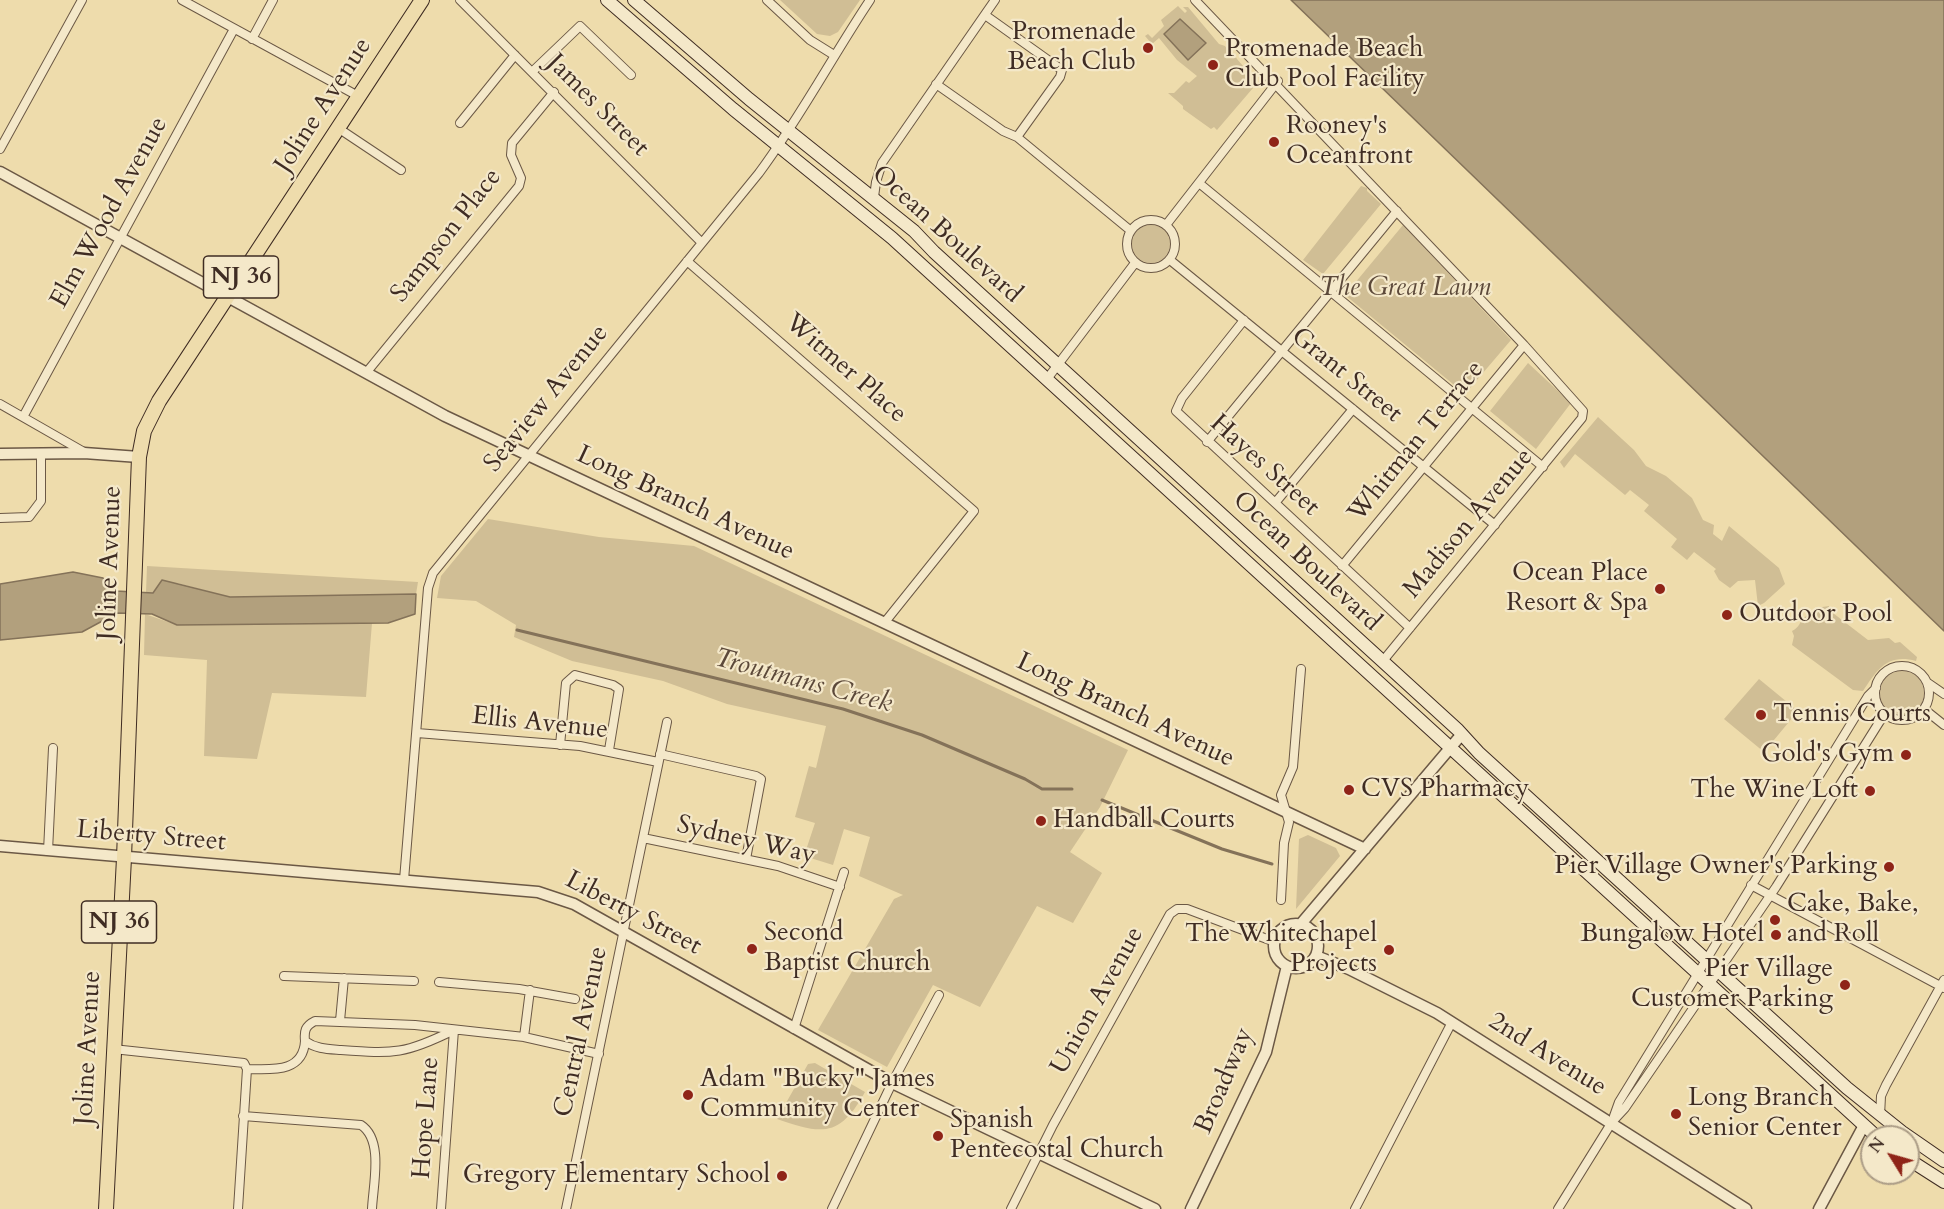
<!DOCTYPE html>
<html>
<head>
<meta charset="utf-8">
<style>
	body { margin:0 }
	#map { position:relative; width:1944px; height:1209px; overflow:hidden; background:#eedcac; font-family:Cardo,serif }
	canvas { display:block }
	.north { position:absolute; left:1860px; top:1125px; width:60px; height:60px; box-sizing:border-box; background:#f4e8c9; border:2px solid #ac9d87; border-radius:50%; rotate:307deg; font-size:16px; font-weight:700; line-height:24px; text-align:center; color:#3f2c23 }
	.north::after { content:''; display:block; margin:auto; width:21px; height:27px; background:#8f2418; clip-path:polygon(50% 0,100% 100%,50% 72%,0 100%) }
</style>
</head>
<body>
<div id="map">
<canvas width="1944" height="1209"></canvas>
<div class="north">N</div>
</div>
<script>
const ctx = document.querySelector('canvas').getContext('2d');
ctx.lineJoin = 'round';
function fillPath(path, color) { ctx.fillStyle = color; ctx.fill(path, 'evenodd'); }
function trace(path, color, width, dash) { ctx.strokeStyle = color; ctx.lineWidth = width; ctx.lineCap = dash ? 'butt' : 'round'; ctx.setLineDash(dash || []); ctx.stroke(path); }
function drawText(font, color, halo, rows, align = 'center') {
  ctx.font = font + ' Cardo,serif'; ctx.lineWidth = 4.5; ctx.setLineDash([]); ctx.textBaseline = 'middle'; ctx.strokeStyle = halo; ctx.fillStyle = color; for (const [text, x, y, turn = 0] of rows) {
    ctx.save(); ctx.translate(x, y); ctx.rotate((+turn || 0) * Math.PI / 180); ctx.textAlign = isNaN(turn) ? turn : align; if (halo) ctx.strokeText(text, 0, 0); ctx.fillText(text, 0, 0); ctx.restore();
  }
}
fillPath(new Path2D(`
	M 780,0 L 860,0 L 838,32 L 830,36 L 817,34 Z
	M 1178,6 L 1185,13 L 1187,11 L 1183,7 L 1188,7 L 1219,44 L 1225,46 L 1231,56 L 1235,56 C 1242,67 1254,73 1253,88 L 1217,130 L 1214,127 L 1211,129 L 1183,109 L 1183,106 L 1168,93 L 1174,93 L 1186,81 L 1189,83 L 1197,76 L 1177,60 L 1159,38 L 1152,44 L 1145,36 L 1148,34 L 1152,38 L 1164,26 L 1161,20 Z
	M 1361,186 L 1367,188 L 1367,191 L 1381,204 L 1323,274 L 1303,260 Z
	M 1403,225 L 1511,340 L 1465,394 L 1345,295 Z
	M1132 244a19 19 0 1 1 38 0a19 19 0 1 1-38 0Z
	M 1528,363 L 1571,403 L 1536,449 L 1490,411 Z
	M 1598,417 L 1634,450 L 1646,466 L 1666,476 L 1692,498 L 1703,520 L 1714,525 L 1713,534 L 1722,541 L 1729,526 L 1779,568 L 1785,584 L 1764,603 L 1758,606 L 1755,580 L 1738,581 L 1730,588 L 1719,580 L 1714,571 L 1716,569 L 1694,552 L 1687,560 L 1671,547 L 1677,539 L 1644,511 L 1649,505 L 1630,490 L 1625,495 L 1575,454 L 1564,468 L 1560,462 Z
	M 488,519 L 599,537 L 694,546 L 1128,750 L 1100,807 L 1070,852 L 1102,873 L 1073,923 L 1037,906 L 980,1007 L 933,985 L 887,1067 L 818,1030 L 894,899 L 903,895 L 859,876 L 870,837 L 844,829 L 833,865 L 804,856 L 815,823 L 795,817 L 809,766 L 816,768 L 826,726 L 727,704 L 663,681 L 572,661 L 514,637 L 516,625 L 476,601 L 437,598 L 441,576 Z
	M 147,566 L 418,582 L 416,594 L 230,597 L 177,583 L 156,588 L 153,593 L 146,592 Z
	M 1829,606 L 1829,610 L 1868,640 L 1889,638 L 1895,643 L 1900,642 L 1917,657 L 1916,661 C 1887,653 1877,670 1863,691 L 1853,690 L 1792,645 L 1794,636 L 1792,631 C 1800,627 1799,622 1805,617 C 1809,613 1815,613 1819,610 L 1816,608 Z
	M 145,614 L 177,625 L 372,623 L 366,697 L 272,693 L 257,759 L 204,756 L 207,660 L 144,655 Z
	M1880 693a22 22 0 1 1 44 0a22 22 0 1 1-44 0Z
	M 1759,679 L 1798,711 L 1764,752 L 1724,719 Z
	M 1308,835 L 1336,848 L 1340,856 L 1296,909 L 1299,839 Z
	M 815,1063 L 865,1092 C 840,1137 823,1135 777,1119 L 808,1064 Z`), '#d0be95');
const water = new Path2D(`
	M 1291,0 L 1944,0 L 1944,631 Z
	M 1180,19 L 1206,43 L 1188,60 L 1164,34 Z
	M 73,572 L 103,578 L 116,591 L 153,593 L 162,580 L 230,597 L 416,594 L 415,614 L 388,623 L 177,625 L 152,614 L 117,613 L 82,632 L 0,640 L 0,584 Z`);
fillPath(water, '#b2a07d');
trace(water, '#847259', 1.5);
trace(new Path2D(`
	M 517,630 L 843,709 L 922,735 L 1025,779 L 1042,789 L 1072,789
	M 1102,800 L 1222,849 L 1272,864`), '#847259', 3);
const minor = new Path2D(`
	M 182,0 L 358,96
	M 460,0 L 702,243
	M 767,0 L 810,40 L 834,55
	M 1195,0 L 1524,345 L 1583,411 L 1582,418 L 1382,662
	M 985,15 L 1062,70 L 1060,77 L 1017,137
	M 252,39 L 273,0
	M 533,71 L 580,26 L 631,75
	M 936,84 L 1003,131 L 1017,137 L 1131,231
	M 460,123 L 515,55
	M 338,128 L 401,170
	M 0,149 L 82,0
	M 1199,183 L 1543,467
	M 874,197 L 876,182 L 882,163 L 995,0
	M1127 244a24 24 0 1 1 48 0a24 24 0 1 1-48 0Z
	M 1166,225 L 1278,81
	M 1170,260 L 1495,525
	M 687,261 L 974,511 L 885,622
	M 1244,320 L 1182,398 L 1176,411 L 1410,628
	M 366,373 L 519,186 L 521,178 L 511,155 L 512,143 L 554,92
	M 1047,379 L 1135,263
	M 0,404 L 84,452
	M 23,417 L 234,29
	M 1207,442 L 1397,211
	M 1275,503 L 1353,409
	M 0,518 L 29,517 L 41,501 L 41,455
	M 1342,566 L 1524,345
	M1875 693a27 27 0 1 1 54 0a27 27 0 1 1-54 0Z
	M 1928,683 L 1944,694
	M 1924,709 L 1944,725
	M 417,733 L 580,746 L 658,762
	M 560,745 L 566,683 L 575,675 L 613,685 L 619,689 L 609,750
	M 660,754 L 756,776 L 761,779 L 746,859
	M 643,838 L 778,866 L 840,887
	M 48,851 L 53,748
	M 404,880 L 428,588 L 433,573 L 759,173 C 800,118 832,57 870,0
	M 1751,885 L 1944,988
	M 1281,900 L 1284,843 L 1289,822 L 1281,795 L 1293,767 L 1301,669
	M 284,976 L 414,981
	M 439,982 L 519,989 L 575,999
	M 340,1021 L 344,978
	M 794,1029 L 844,872
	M 454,1030 C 406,1054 394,1054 341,1050 C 328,1049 316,1049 305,1041 C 304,1031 305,1026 315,1021 L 415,1025 L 524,1037 L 599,1054
	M 524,1037 L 530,990
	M 113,1049 L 244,1063 L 247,1069 L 238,1209
	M 247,1069 C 270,1069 303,1074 305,1041
	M 243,1116 L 361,1125 C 384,1140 373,1185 372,1209
	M 1614,1116 L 1619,1102 L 1868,696 L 1876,688
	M 1880,1116 L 1881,1096 L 1886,1085 L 1944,980
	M 441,1209 L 454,1030
	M 566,1209 L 667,722
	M 832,1209 L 892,1083 L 939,995
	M 1011,1209 L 1053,1125 L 1170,914 L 1177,909 L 1187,909 L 1275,942
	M 1355,1209 L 1452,1022
	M 1558,1209 L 1612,1122 L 1625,1108 L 1776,887 L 1885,713`);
const tertiary = new Path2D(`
	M 0,172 L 445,416 L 1365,849
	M 0,454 L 84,453 L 139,457
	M 0,846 L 538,892 L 574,904 L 892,1083 L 1155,1209
	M1274 946a22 22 0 1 1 44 0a22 22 0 1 1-44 0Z
	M 1300,925 L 1462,734
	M 1316,956 L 1349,969 L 1437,1013 L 1746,1209
	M 1191,1209 L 1266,1052 L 1287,966
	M 1819,1209 L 1863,1127`);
const secondary = new Path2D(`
	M 607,0 L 733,109 L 892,238 L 1877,1137
	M 634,0 L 749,99 L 914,231 L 934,252 L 1458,730 L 1479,753 L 1847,1088 L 1902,1132 L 1944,1161
	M 1908,1159 L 1944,1182`);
const primary = new Path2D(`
	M 106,1209 L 124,858 L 139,457 L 144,431 L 159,401 L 422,0`);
trace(minor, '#6b5845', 10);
trace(tertiary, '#6b5845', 13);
trace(secondary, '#3f2c23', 14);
trace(primary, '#3f2c23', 16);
trace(minor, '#f4e8c9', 8);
trace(tertiary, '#f4e8c9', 10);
trace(secondary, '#f4e8c9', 12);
trace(primary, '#eedcac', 14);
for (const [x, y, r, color] of [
	[1148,48,6,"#8f2418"],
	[1213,65,6,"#8f2418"],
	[1274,142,6,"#8f2418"],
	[1660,589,6,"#8f2418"],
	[1727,615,6,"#8f2418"],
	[1761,715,6,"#8f2418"],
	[1906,755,6,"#8f2418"],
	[1349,790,6,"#8f2418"],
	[1870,791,6,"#8f2418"],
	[1041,821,6,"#8f2418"],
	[1889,867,6,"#8f2418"],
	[1775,920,6,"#8f2418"],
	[1776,935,6,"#8f2418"],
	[752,949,6,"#8f2418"],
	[1389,950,6,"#8f2418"],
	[1845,985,6,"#8f2418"],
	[688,1095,6,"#8f2418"],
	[1676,1114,6,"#8f2418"],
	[938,1136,6,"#8f2418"],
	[782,1176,6,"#8f2418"]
]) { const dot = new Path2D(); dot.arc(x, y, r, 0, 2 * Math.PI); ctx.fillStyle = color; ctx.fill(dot); trace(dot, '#f4e8c9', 2); }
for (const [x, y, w] of [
	[241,277,75],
	[119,922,75]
]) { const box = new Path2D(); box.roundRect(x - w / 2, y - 21, w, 42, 4.5); ctx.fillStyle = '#f4e8c9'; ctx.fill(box); trace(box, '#3f2c23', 1.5); }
drawText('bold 24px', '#3f2c23', null, [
	["NJ 36",241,277],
	["NJ 36",119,922]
]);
drawText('26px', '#3f2c23', '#f4e8c9', [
	["Promenade",1136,33,"right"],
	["Beach Club",1136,63,"right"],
	["Promenade Beach",1225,50],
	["Club Pool Facility",1225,80],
	["Rooney's",1286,127],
	["Oceanfront",1286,157],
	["Ocean Place",1648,574,"right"],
	["Resort & Spa",1648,604,"right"],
	["Outdoor Pool",1739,615],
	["Tennis Courts",1773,715],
	["Gold's Gym",1894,755,"right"],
	["CVS Pharmacy",1361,790],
	["The Wine Loft",1858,791,"right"],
	["Handball Courts",1053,821],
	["Pier Village Owner's Parking",1877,867,"right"],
	["Cake, Bake,",1787,905],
	["and Roll",1787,935],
	["Second",764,934],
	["Baptist Church",764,964],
	["The Whitechapel",1377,935,"right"],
	["Projects",1377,965,"right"],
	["Bungalow Hotel",1764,935,"right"],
	["Pier Village",1833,970,"right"],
	["Customer Parking",1833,1000,"right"],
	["Adam \"Bucky\" James",700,1080],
	["Community Center",700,1110],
	["Long Branch",1688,1099],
	["Senior Center",1688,1129],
	["Spanish",950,1121],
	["Pentecostal Church",950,1151],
	["Gregory Elementary School",770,1176,"right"]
], 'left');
drawText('26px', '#3f2c23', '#f4e8c9', [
	["Joline Avenue",324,106,-57],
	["James Street",597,106,45],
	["Elm Wood Avenue",110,213,-61],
	["Ocean Boulevard",946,235,42],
	["Sampson Place",447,236,-52],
	["Witmer Place",845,369,41],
	["Grant Street",1346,376,39],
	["Seaview Avenue",547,399,-51],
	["Whitman Terrace",1417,442,-51],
	["Hayes Street",1264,466,42],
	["Long Branch Avenue",685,504,25],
	["Madison Avenue",1469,524,-50],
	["Ocean Boulevard",1306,562,43],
	["Joline Avenue",111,563,-88],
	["Long Branch Avenue",1125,711,25],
	["Ellis Avenue",540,724,6],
	["Liberty Street",151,837,5],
	["Sydney Way",746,841,13],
	["Liberty Street",633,914,28],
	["Union Avenue",1098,1001,-61],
	["Central Avenue",582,1032,-78],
	["Joline Avenue",89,1048,-87],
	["2nd Avenue",1547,1055,32],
	["Broadway",1225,1081,-67],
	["Hope Lane",427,1118,-86]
]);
drawText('italic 26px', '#5c493a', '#f4e8c9', [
	["The Great Lawn",1405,289]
]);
drawText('italic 27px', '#5c493a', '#f4e8c9', [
	["Troutmans Creek",803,682,15]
]);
</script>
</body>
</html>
